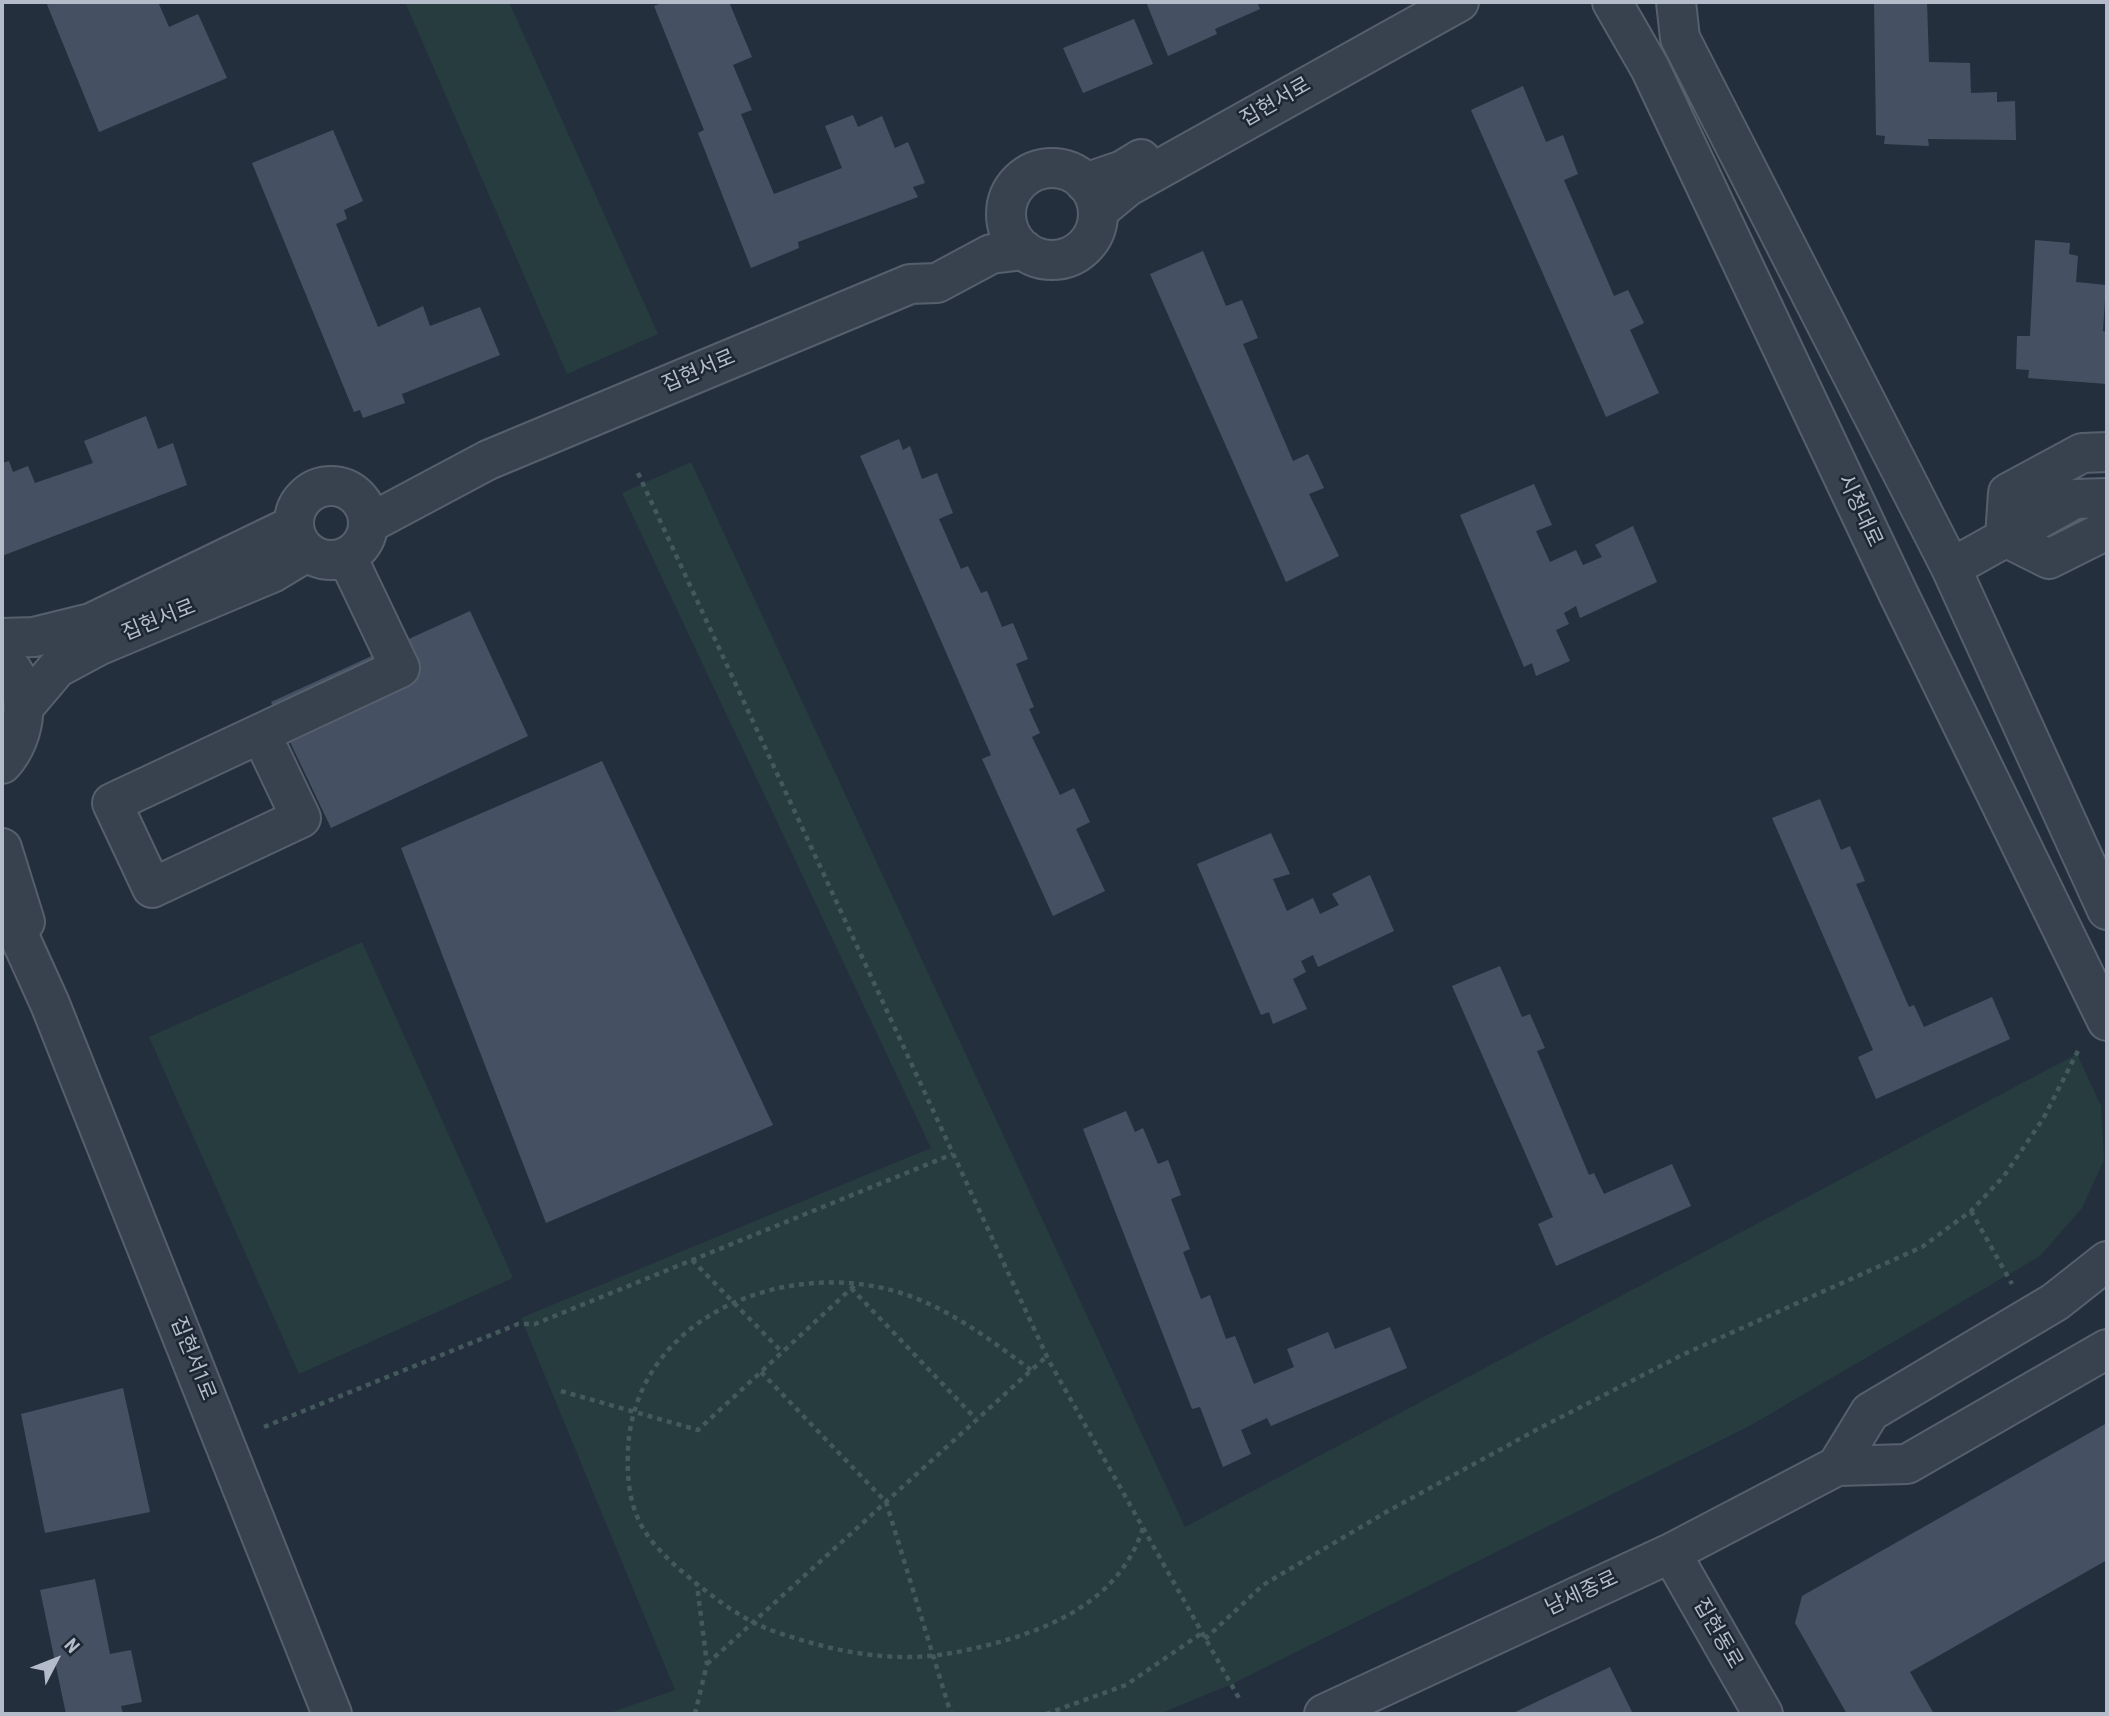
<!DOCTYPE html>
<html>
<head>
<meta charset="utf-8">
<style>
	body { margin:0 }
	#map { position:relative; width:2109px; height:1716px; overflow:hidden; background:#242f3e; font-family:"Roboto Condensed",sans-serif }
	canvas { display:block }
	.frame { position:absolute; inset:0; border:4px solid #b4bcc9; pointer-events:none }
	.north { position:absolute; left:21px; top:1625px; width:70px; height:70px; -webkit-text-stroke:5px #1d2633; paint-order:stroke; rotate:48deg; font-size:19px; font-weight:700; line-height:28px; text-align:center; color:#b4bcc9 }
	.north::after { content:''; display:block; margin:auto; width:24px; height:32px; background:#b4bcc9; clip-path:polygon(50% 0,100% 100%,50% 72%,0 100%) }
</style>
</head>
<body>
<div id="map">
<canvas width="2109" height="1716"></canvas>
<div class="frame"></div>
<div class="north">N</div>
</div>
<script>
const ctx = document.querySelector('canvas').getContext('2d');
ctx.lineJoin = 'round';
function fillPath(path, color) { ctx.fillStyle = color; ctx.fill(path, 'evenodd'); }
function trace(path, color, width, dash) { ctx.strokeStyle = color; ctx.lineWidth = width; ctx.lineCap = dash ? 'butt' : 'round'; ctx.setLineDash(dash || []); ctx.stroke(path); }
function drawText(font, color, halo, rows, align = 'center') {
  ctx.font = font + ' "Roboto Condensed","Noto Sans KR",sans-serif'; ctx.lineWidth = 5; ctx.setLineDash([]); ctx.textBaseline = 'middle'; ctx.strokeStyle = halo; ctx.fillStyle = color; for (const [text, x, y, turn = 0] of rows) {
    ctx.save(); ctx.translate(x, y); ctx.rotate((+turn || 0) * Math.PI / 180); ctx.textAlign = isNaN(turn) ? turn : align; if (halo) ctx.strokeText(text, 0, 0); ctx.fillText(text, 0, 0); ctx.restore();
  }
}
fillPath(new Path2D(`
	M 405,2 L 509,2 L 658,334 L 567,374 Z
	M 691,462 L 1185,1527 L 2077,1054 L 2101,1106 L 2104,1160 L 2082,1208 L 2040,1256 L 1753,1424 L 1232,1684 L 1159,1714 L 607,1714 L 675,1690 L 521,1318 L 931,1148 L 622,493 Z
	M 362,942 L 513,1278 L 299,1374 L 149,1037 Z`), '#263c3f');
fillPath(new Path2D(`
	M 46,2 L 158,2 L 169,27 L 198,14 L 227,78 L 99,132 Z
	M 664,2 L 729,2 L 752,57 L 733,65 L 752,110 L 741,114 L 774,194 L 842,168 L 825,126 L 853,115 L 858,127 L 882,116 L 895,148 L 908,142 L 925,183 L 913,187 L 918,197 L 798,242 L 799,248 L 751,268 L 698,133 L 704,130 L 654,6 Z
	M 1146,2 L 1257,2 L 1260,9 L 1215,29 L 1217,34 L 1168,56 Z
	M 1874,2 L 1927,2 L 1929,62 L 1970,63 L 1971,93 L 1997,92 L 1997,102 L 2015,101 L 2016,140 L 1928,139 L 1929,146 L 1884,144 L 1885,136 L 1876,135 Z
	M 1134,19 L 1153,64 L 1083,93 L 1063,48 Z
	M 1523,86 L 1546,142 L 1563,135 L 1578,174 L 1564,180 L 1614,296 L 1628,290 L 1644,323 L 1630,330 L 1659,393 L 1606,417 L 1471,110 Z
	M 333,130 L 363,201 L 344,210 L 347,219 L 336,224 L 378,327 L 423,306 L 430,326 L 480,307 L 500,355 L 402,394 L 405,403 L 363,418 L 360,410 L 354,412 L 252,163 Z
	M 2035,240 L 2070,243 L 2069,254 L 2078,256 L 2076,282 L 2106,285 L 2103,331 L 2107,332 L 2107,384 L 2028,378 L 2029,370 L 2016,369 L 2017,336 L 2030,336 Z
	M 1203,251 L 1226,306 L 1242,300 L 1258,338 L 1243,344 L 1293,461 L 1308,454 L 1324,488 L 1309,494 L 1339,556 L 1286,582 L 1150,274 Z
	M 146,416 L 158,449 L 173,443 L 187,485 L 2,556 L 2,463 L 9,461 L 13,472 L 28,466 L 35,483 L 93,463 L 84,441 Z
	M 899,439 L 903,450 L 910,446 L 922,479 L 937,473 L 953,513 L 939,519 L 961,569 L 968,566 L 981,593 L 987,591 L 1002,627 L 1013,623 L 1028,659 L 1016,664 L 1034,707 L 1029,709 L 1040,733 L 1032,737 L 1060,795 L 1074,788 L 1090,822 L 1076,829 L 1105,891 L 1053,916 L 982,759 L 991,755 L 860,456 Z
	M 1534,484 L 1552,525 L 1536,531 L 1550,562 L 1576,550 L 1583,565 L 1602,557 L 1595,545 L 1633,526 L 1657,582 L 1580,618 L 1576,606 L 1564,613 L 1569,624 L 1556,630 L 1570,661 L 1536,676 L 1532,663 L 1524,667 L 1460,515 Z
	M 470,611 L 528,736 L 331,828 L 271,702 Z
	M 602,761 L 773,1125 L 546,1223 L 401,848 Z
	M 1820,799 L 1841,850 L 1850,846 L 1865,881 L 1856,884 L 1909,1007 L 1914,1005 L 1924,1027 L 1992,997 L 2010,1039 L 1876,1099 L 1858,1057 L 1873,1050 L 1772,818 Z
	M 1271,833 L 1290,874 L 1273,879 L 1287,911 L 1313,898 L 1320,914 L 1339,905 L 1332,894 L 1370,875 L 1394,931 L 1318,967 L 1313,955 L 1301,961 L 1306,972 L 1293,979 L 1307,1009 L 1273,1024 L 1269,1012 L 1261,1015 L 1197,864 Z
	M 1500,966 L 1522,1017 L 1530,1014 L 1545,1048 L 1537,1051 L 1589,1175 L 1594,1173 L 1604,1194 L 1672,1164 L 1691,1206 L 1556,1266 L 1538,1224 L 1553,1217 L 1452,986 Z
	M 1126,1111 L 1135,1132 L 1143,1128 L 1158,1164 L 1168,1160 L 1181,1195 L 1171,1199 L 1190,1249 L 1183,1252 L 1201,1299 L 1210,1295 L 1226,1339 L 1235,1336 L 1254,1384 L 1294,1367 L 1287,1349 L 1328,1332 L 1335,1349 L 1390,1327 L 1407,1368 L 1271,1426 L 1267,1418 L 1241,1430 L 1251,1454 L 1223,1467 L 1200,1407 L 1192,1409 L 1083,1129 Z
	M 123,1388 L 150,1512 L 45,1533 L 21,1414 Z
	M 2107,1423 L 2107,1560 L 1910,1672 L 1934,1714 L 1847,1714 L 1795,1623 L 1802,1596 Z
	M 95,1579 L 110,1654 L 131,1650 L 142,1702 L 121,1706 L 123,1714 L 66,1714 L 40,1590 Z
	M 1610,1667 L 1633,1714 L 1511,1714 Z`), '#455162');
const minor = new Path2D(`
	M 1612,2 L 1650,68 L 1899,595 L 2107,1021
	M 1676,2 L 1680,38 L 1951,568 L 2107,910
	M1006 214a46 46 0 1 1 92 0a46 46 0 1 1-92 0Z
	M 1085,183 L 1123,170 L 1141,159
	M 1098,211 L 1127,187 L 1459,2
	M 2107,452 L 2082,453 L 2008,493 L 2005,537 L 2049,559 L 2107,530
	M294 523a37 37 0 1 1 74 0a37 37 0 1 1-74 0Z
	M 368,524 L 488,460 L 910,284 L 937,283 L 991,254 L 1024,250
	M 1951,568 L 2075,499 L 2107,498
	M 2,638 L 34,637 L 91,623 L 294,525
	M 2,659 C 34,686 27,737 2,764
	M 24,707 L 57,668 L 98,646 L 272,573 L 307,552
	M 261,734 L 301,818 L 152,888 L 112,803 L 400,668 L 347,557
	M 2,848 L 25,922
	M 2,898 L 50,1004 L 332,1714
	M 1837,1466 L 1870,1412 L 2055,1302 L 2107,1261
	M 1671,1553 L 1763,1714
	M 1324,1714 L 1671,1553 L 1837,1466 L 1907,1464 L 2107,1349`);
trace(minor, '#565f6c', 42);
trace(new Path2D(`
	M 638,473 L 1049,1361 L 1240,1700
	M 1971,1211 L 2012,1284
	M 692,1260 L 782,1352
	M 851,1288 L 976,1419
	M 1031,1370 C 996,1344 961,1317 920,1300 C 808,1252 646,1304 629,1437 C 626,1467 627,1503 644,1530 C 657,1551 679,1569 698,1585 C 724,1605 748,1623 779,1633 C 842,1654 901,1665 967,1650 C 1040,1634 1118,1606 1143,1528
	M 761,1372 L 886,1502 L 951,1714
	M 561,1391 L 698,1430 L 855,1285
	M 264,1427 L 518,1324 L 535,1324 L 953,1154
	M 1205,1639 L 1263,1585 L 1388,1511 L 1536,1430 L 1682,1355 L 1922,1247 L 1971,1211 L 2004,1176 L 2043,1119 L 2080,1047
	M 707,1664 L 1047,1356
	M 695,1714 L 707,1664 L 697,1585
	M 1046,1714 L 1126,1685 L 1202,1633`), '#44595c', 4.5, [5, 5]);
trace(minor, '#38414e', 38);
drawText('21px', '#b4bcc9', '#1d2633', [
	["집현서로",1276,103,-30],
	["집현서로",699,372,-23],
	["시청대로",1859,511,65],
	["집현서로",159,621,-22],
	["집현서1로",192,1359,68],
	["남세종로",1582,1594,-25],
	["집현동로",1717,1634,60]
]);
</script>
</body>
</html>
